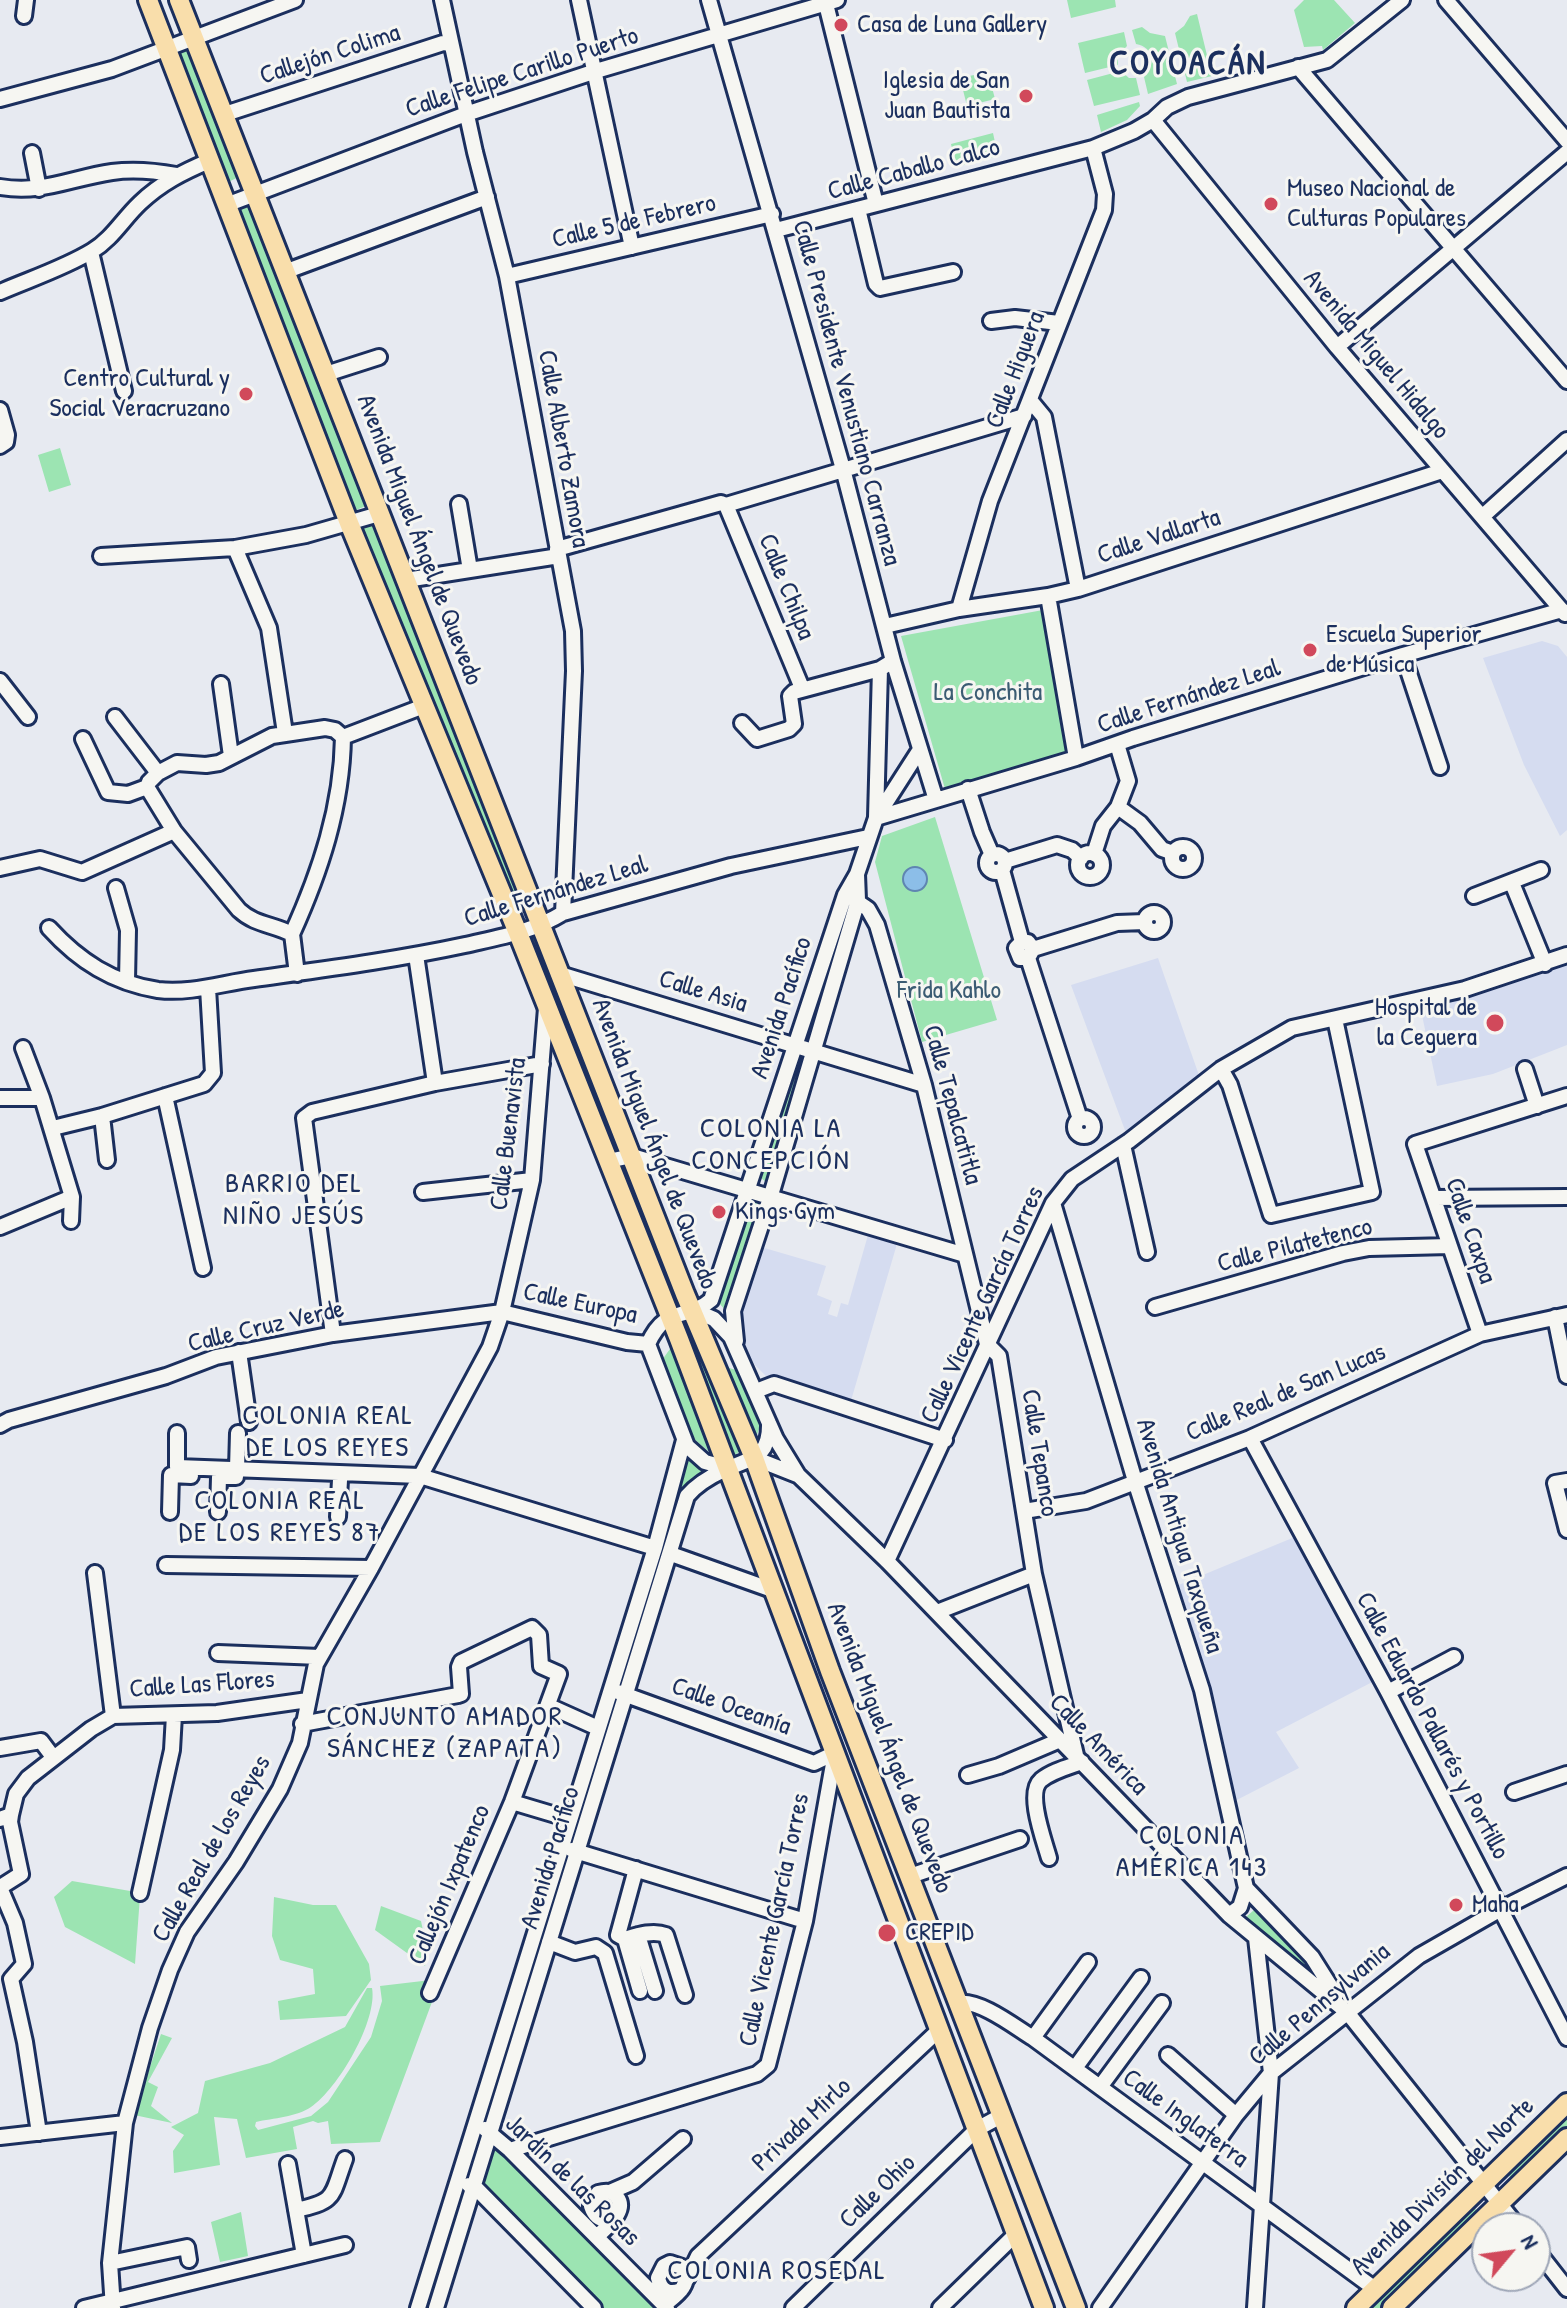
<!DOCTYPE html>
<html>
<head>
<meta charset="utf-8">
<style>
	body { margin:0 }
	#map { position:relative; width:1567px; height:2308px; overflow:hidden; background:#e7eaf1; font-family:"Patrick Hand",sans-serif }
	canvas { display:block }
	.north { position:absolute; left:1471px; top:2212px; width:80px; height:80px; box-sizing:border-box; background:#f6f6f2; border:2px solid #9ea6b7; border-radius:50%; rotate:61deg; font-size:22px; font-weight:700; line-height:32px; text-align:center; color:#1b2f5e }
	.north::after { content:''; display:block; margin:auto; width:28px; height:36px; background:#d1495b; clip-path:polygon(50% 0,100% 100%,50% 72%,0 100%) }
</style>
</head>
<body>
<div id="map">
<canvas width="1567" height="2308"></canvas>
<div class="north">N</div>
</div>
<script>
const ctx = document.querySelector('canvas').getContext('2d');
ctx.lineJoin = 'round';
function fillPath(path, color) { ctx.fillStyle = color; ctx.fill(path, 'evenodd'); }
function trace(path, color, width, dash) { ctx.strokeStyle = color; ctx.lineWidth = width; ctx.lineCap = dash ? 'butt' : 'round'; ctx.setLineDash(dash || []); ctx.stroke(path); }
function drawText(font, color, halo, rows, align = 'center') {
  ctx.font = font + ' "Patrick Hand",sans-serif'; ctx.lineWidth = 6; ctx.setLineDash([]); ctx.textBaseline = 'middle'; ctx.strokeStyle = halo; ctx.fillStyle = color; for (const [text, x, y, turn = 0] of rows) {
    ctx.save(); ctx.translate(x, y); ctx.rotate((+turn || 0) * Math.PI / 180); ctx.textAlign = isNaN(turn) ? turn : align; if (halo) ctx.strokeText(text, 0, 0); ctx.fillText(text, 0, 0); ctx.restore();
  }
}
fillPath(new Path2D(`
	M 1542,641 L 1558,646 L 1567,657 L 1567,830 L 1560,836 L 1524,765 L 1483,658 Z
	M 1567,957 L 1567,1045 L 1493,1074 L 1437,1086 L 1419,1001 Z
	M 1158,958 L 1202,1084 L 1129,1141 L 1071,985 Z
	M 870,1228 L 899,1237 L 850,1404 L 770,1380 L 755,1365 L 745,1348 L 738,1310 L 761,1247 L 826,1266 L 817,1295 L 832,1301 L 828,1314 L 837,1317 L 841,1303 L 848,1305 Z
	M 1302,1534 L 1380,1678 L 1276,1732 L 1299,1768 L 1227,1805 L 1169,1589 Z`), '#d5dcf0');
fillPath(new Path2D(`
	M 1067,0 L 1115,0 L 1116,7 L 1071,18 Z
	M 1304,0 L 1334,0 L 1355,23 L 1323,50 L 1322,46 L 1304,47 L 1294,10 Z
	M 1197,14 L 1212,76 L 1187,82 L 1175,33 L 1184,26 L 1190,16 Z
	M 1142,27 L 1150,33 L 1165,36 L 1177,84 L 1148,94 L 1144,77 C 1156,65 1154,47 1136,44 L 1132,30 Z
	M 1124,32 L 1127,46 L 1118,55 L 1118,65 L 1085,73 L 1078,43 Z
	M 190,45 L 241,176 L 226,183 L 174,49 Z
	M 1121,71 L 1129,78 L 1136,78 L 1140,95 L 1094,106 L 1087,80 Z
	M 988,72 L 995,99 L 967,106 L 960,78 Z
	M 1139,102 L 1140,106 L 1127,120 L 1101,132 L 1097,115 Z
	M 993,133 L 998,156 L 956,167 L 951,144 Z
	M 251,202 L 368,505 L 352,512 L 235,208 Z
	M 60,448 L 71,485 L 49,492 L 38,455 Z
	M 374,523 L 527,906 L 515,910 L 359,528 Z
	M 1043,610 L 1067,754 L 945,789 L 901,636 Z
	M 935,817 L 997,1020 L 922,1042 L 875,862 L 882,836 Z
	M 538,935 L 619,1140 L 605,1143 L 525,939 Z
	M 799,1051 L 807,1054 L 767,1183 L 760,1177 Z
	M 620,1168 L 628,1168 L 679,1292 L 671,1299 Z
	M 752,1202 L 762,1205 L 730,1315 L 716,1300 Z
	M 695,1330 L 741,1450 L 732,1458 L 684,1334 Z
	M 672,1346 L 714,1456 L 687,1433 L 660,1363 Z
	M 723,1366 L 739,1371 L 761,1423 L 754,1444 Z
	M 687,1453 L 711,1471 L 686,1485 L 624,1682 L 619,1682 Z
	M 565,1856 L 569,1858 L 488,2118 L 485,2116 Z
	M 72,1881 L 136,1892 L 140,1896 L 135,1964 L 65,1927 L 54,1897 Z
	M 274,1897 L 313,1905 L 336,1905 L 369,1964 L 371,1980 L 346,2016 L 280,2020 L 278,2001 L 315,1994 L 313,1969 L 280,1960 L 272,1936 Z
	M 381,1906 L 421,1921 L 428,1954 L 425,1966 L 375,1930 Z
	M 1262,1909 L 1284,1940 L 1306,1962 L 1310,1971 L 1279,1946 L 1248,1929 L 1246,1917 L 1254,1910 Z
	M 442,1975 L 380,2142 L 331,2144 L 328,2121 L 318,2123 L 313,2121 L 293,2127 L 297,2149 L 246,2158 L 237,2119 L 214,2117 L 220,2165 L 174,2173 L 173,2151 L 184,2135 L 171,2127 L 198,2113 L 205,2081 L 270,2063 L 345,2027 L 367,1988 L 372,1988 C 378,2020 338,2089 311,2107 C 297,2117 273,2118 256,2122 L 255,2126 L 258,2130 L 311,2116 L 328,2102 L 371,2037 L 382,2001 L 380,1986 L 431,1980 Z
	M 161,2034 L 172,2038 L 148,2082 L 158,2087 L 151,2106 L 172,2123 L 134,2115 Z
	M 1567,2111 L 1567,2131 L 1514,2183 L 1505,2170 Z
	M 495,2141 L 665,2308 L 598,2308 L 482,2191 Z
	M 1470,2203 L 1479,2213 L 1381,2308 L 1364,2308 Z
	M 241,2212 L 248,2256 L 220,2262 L 211,2222 Z`), '#9ce4b2');
const water = new Path2D(`
	M903 879a12 12 0 1 1 24 0a12 12 0 1 1-24 0Z`);
fillPath(water, '#8cbee8');
trace(water, '#5f85b1', 2);
const minor = new Path2D(`
	M 442,0 L 475,152 L 507,276 L 573,631 L 574,671 L 563,913
	M 579,0 L 632,247
	M 709,0 L 843,469 L 893,661 L 936,800
	M 825,0 L 876,204
	M 1446,0 L 1567,141
	M 24,16 L 26,0
	M 1298,67 L 1567,381
	M 0,99 L 112,69 L 295,0
	M 225,114 L 443,43 L 451,44
	M 1153,120 L 1337,347 L 1565,614
	M 32,153 L 39,189
	M 0,187 C 43,194 71,178 112,172 C 134,169 155,171 176,175
	M 226,205 L 466,114 L 596,71 L 837,0
	M 858,209 L 876,284 L 880,288 L 953,272
	M 776,230 L 1093,148 L 1134,131 L 1153,120 L 1167,107 L 1188,97 L 1327,60 L 1402,0
	M 91,252 L 124,391
	M 287,271 L 487,197
	M 507,276 L 772,214
	M 0,292 C 30,279 64,268 92,251 C 112,239 123,219 140,203 C 161,183 183,172 209,161
	M 991,321 L 1015,318 L 1059,323
	M 1337,347 L 1567,152
	M 326,374 L 379,357
	M 1030,400 L 1044,417 L 1078,589
	M 0,410 L 7,435 L 6,442 L 0,446
	M 459,504 L 470,570
	M 726,505 L 802,688
	M 1483,516 L 1567,440
	M 235,548 L 269,628 L 285,733
	M 557,549 L 721,503 L 726,505 L 1024,416
	M 101,556 L 235,548 L 306,535 L 379,514
	M 406,580 L 559,556
	M 1048,596 L 1076,758
	M 959,609 L 990,501 L 1104,210 L 1105,194 L 1093,148
	M 885,626 L 959,609 L 1048,596 L 1078,589 L 1442,471
	M 1403,655 L 1440,767
	M 0,681 L 28,717
	M 221,684 L 231,756
	M 115,717 L 158,773
	M 742,723 L 757,739 L 789,729 L 794,724 L 790,696 L 794,692 L 880,669 L 893,661
	M 343,737 L 424,706
	M 83,739 L 108,792 L 128,794 L 147,787
	M 147,787 L 149,782 L 158,773 L 177,763 L 206,765 L 219,763 L 272,736 L 325,728 L 335,730 L 343,737
	M 147,787 L 174,831 L 239,910 C 255,925 273,924 292,934
	M 968,789 L 982,832 L 992,855
	M 1118,807 L 1140,823 L 1162,849 L 1173,853
	M 876,817 L 880,669
	M 876,818 L 1076,758 L 1133,738 L 1403,655 L 1562,610
	M1172 858a11 11 0 1 1 22 0a11 11 0 1 1-22 0Z
	M1078 865a12 12 0 1 1 24 0a12 12 0 1 1-24 0Z
	M 1094,854 L 1103,826 L 1118,807 L 1128,781 L 1117,744
	M987 863a9 9 0 1 1 18 0a9 9 0 1 1-18 0Z
	M 1005,861 L 1057,845 L 1072,850 L 1081,858
	M 0,868 L 40,859 L 82,872 L 174,831
	M 1002,870 L 1022,942
	M 1512,883 L 1545,964
	M 116,888 L 128,930 L 127,981
	M 1474,896 L 1541,870
	M 852,898 L 868,909 L 877,925 L 924,1085 L 987,1344
	M1145 922a9 9 0 1 1 18 0a9 9 0 1 1-18 0Z
	M 49,928 C 79,961 113,983 158,990 C 190,994 223,983 254,979 C 325,969 395,960 465,945 C 500,937 532,932 563,913 L 731,866 L 868,837
	M 292,934 C 320,872 342,807 343,737
	M 292,934 L 297,974
	M 1033,949 L 1117,923 L 1145,922
	M 416,955 L 435,1083
	M 1028,958 L 1020,958 L 1016,948 L 1022,942 L 1028,942 L 1033,949 L 1028,958 L 1080,1119
	M 560,974 L 924,1085
	M 23,1048 L 42,1098
	M 1221,1069 L 1230,1085 L 1271,1215 L 1372,1192 L 1335,1019
	M 1525,1069 L 1537,1106
	M 165,1096 L 203,1268
	M 0,1098 L 42,1098 L 72,1197 L 0,1227
	M 102,1116 L 107,1160
	M1075 1127a9 9 0 1 1 18 0a9 9 0 1 1-18 0Z
	M 53,1128 L 102,1116 L 204,1084 L 213,1073 L 208,988
	M 1123,1145 L 1147,1252
	M 608,1161 L 632,1156 L 965,1255
	M 423,1192 L 532,1180
	M 1434,1198 L 1567,1197
	M 1053,1203 L 1135,1481 L 1202,1690 L 1246,1888 L 1240,1907 L 1229,1915
	M 71,1221 L 72,1197
	M 1155,1307 L 1343,1253 L 1369,1248 L 1450,1246
	M 691,1309 L 714,1319 L 731,1337 L 776,1439 L 798,1475 L 887,1561 L 1229,1915 L 1347,2012 L 1519,2228
	M 1555,1317 L 1567,1376
	M 333,1334 L 304,1118 L 312,1112 L 435,1083 L 542,1064
	M 1480,1334 L 1415,1144 L 1567,1096
	M 736,1341 L 733,1311 L 771,1195 L 858,900 L 857,874
	M 987,1344 L 999,1356 L 1034,1574 L 1076,1755
	M 239,1352 L 249,1422
	M 756,1391 L 774,1384 L 945,1440
	M 0,1425 L 9,1420 L 166,1376 L 216,1357 L 333,1334 L 502,1312 L 627,1342 L 648,1344
	M 177,1433 L 177,1467 L 420,1476 L 655,1548
	M 1250,1438 L 1388,1692 L 1567,2038
	M 754,1458 L 797,1475
	M 727,1468 L 705,1462 L 687,1446 L 648,1344 C 666,1304 687,1321 711,1300 L 845,895 L 857,874 L 876,818 L 919,751
	M 237,1469 L 238,1433
	M 1567,1481 L 1555,1483 L 1567,1530
	M 1024,1511 L 1086,1501 L 1250,1438 L 1480,1334 L 1567,1315
	M 170,1512 L 171,1475 L 191,1476
	M 218,1512 L 219,1477 L 236,1477
	M 338,1517 L 340,1480
	M 671,1554 L 775,1591
	M 887,1561 L 1053,1203 L 1072,1179 L 1129,1141 L 1221,1069 L 1292,1028 L 1465,989 L 1567,955
	M 166,1565 L 371,1568
	M 95,1573 L 113,1716
	M 937,1612 L 1034,1574
	M 218,1653 L 320,1657
	M 618,1692 L 814,1763 L 835,1753
	M 1388,1692 L 1454,1657
	M 549,1706 L 598,1728
	M 302,1724 L 458,1695 L 461,1694 L 459,1667 L 461,1662 L 532,1628 L 539,1635 L 541,1666 L 559,1674 L 512,1802 L 430,1993
	M 0,1748 L 41,1741 L 53,1757
	M 968,1775 L 999,1766 L 1060,1740
	M 1514,1792 L 1567,1774
	M 512,1802 L 569,1819
	M 11,1815 L 10,1822 L 21,1874 L 2,1886 L 1,1890 L 15,1923 L 24,1964 L 11,1979 L 25,2042 L 39,2133
	M 0,1819 L 11,1815 L 16,1794 L 28,1778 L 91,1729 L 113,1716 L 217,1713 L 308,1700
	M 572,1850 L 805,1921
	M 1049,1858 C 1044,1840 1026,1793 1041,1780 C 1052,1771 1068,1767 1082,1762
	M 636,1869 L 618,1935 L 625,1939 C 638,1935 653,1930 666,1935 L 685,1995
	M 910,1876 L 1020,1839
	M 1246,1888 L 1312,1957 L 1336,1995
	M 140,1893 L 172,1750 L 174,1715
	M 638,1935 L 655,1991
	M 625,1939 L 640,1991
	M 549,1942 L 575,1952 L 596,1947 L 605,1953 L 636,2056
	M 959,2003 C 981,2000 1015,2027 1033,2038 L 1375,2289
	M 1033,2038 L 1088,1962
	M 1168,2055 L 1236,2115
	M 1075,2068 L 1141,1978
	M 1100,2087 L 1162,2003
	M 485,2129 L 510,2150 L 667,2308
	M 0,2137 L 125,2123
	M 510,2150 L 757,2074 L 768,2065 L 805,1921 L 835,1753
	M 288,2164 L 304,2255
	M 469,2185 L 474,2186 L 594,2308
	M 610,2192 L 633,2182 L 683,2139
	M 296,2210 C 337,2201 331,2197 345,2159
	M 597,2237 C 606,2227 628,2211 617,2197 C 612,2190 605,2191 598,2193 L 591,2206 C 595,2218 602,2222 615,2218
	M 1535,2248 L 1567,2289
	M 110,2263 L 187,2247 L 189,2260
	M 687,2279 L 698,2256 L 940,2029
	M 664,2305 C 677,2295 693,2284 682,2267 L 670,2263 L 664,2266 L 658,2278 C 661,2291 669,2295 681,2290
	M 84,2308 L 345,2245
	M 113,2308 L 110,2263 L 125,2123 L 150,2028 L 170,1970 L 187,1932 L 236,1862 L 280,1789 L 300,1743 L 316,1664 L 371,1568 L 490,1347 L 502,1312 L 532,1180 L 546,1008
	M 418,2308 L 655,1548 L 684,1440
	M 436,2308 L 687,1496 C 697,1484 709,1477 724,1470 C 750,1458 770,1459 769,1423
	M 793,2308 L 977,2129 L 1001,2116
	M 940,2308 L 1016,2234
	M 1100,2308 L 1236,2115 L 1271,2073 L 1419,1956 L 1501,1909 L 1567,1876
	M 1255,2308 L 1271,2073 L 1256,1938`);
const major = new Path2D(`
	M 148,0 L 349,523 L 518,933 L 679,1339 L 1044,2308
	M 179,0 L 685,1294 L 754,1458 L 830,1671 L 1076,2308
	M 1356,2308 L 1567,2103
	M 1392,2308 L 1567,2138`);
trace(minor, '#1b2f5e', 20);
trace(major, '#1b2f5e', 24);
trace(minor, '#f6f6f2', 14);
trace(major, '#f9deab', 18);
for (const [x, y, r, color] of [
	[841,25,8,"#d1495b"],
	[1026,96,8,"#d1495b"],
	[1271,204,8,"#d1495b"],
	[246,394,8,"#d1495b"],
	[1310,650,8,"#d1495b"],
	[1495,1023,10,"#d1495b"],
	[719,1212,8,"#d1495b"],
	[1456,1905,8,"#d1495b"],
	[887,1933,10,"#d1495b"]
]) { const dot = new Path2D(); dot.arc(x, y, r, 0, 2 * Math.PI); ctx.fillStyle = color; ctx.fill(dot); trace(dot, '#f6f6f2', 3); }
drawText('26px', '#1b2f5e', '#f6f6f2', [
	["Casa de Luna Gallery",857,25],
	["Iglesia de San",1010,81,"right"],
	["Juan Bautista",1010,111,"right"],
	["Museo Nacional de",1287,189],
	["Culturas Populares",1287,219],
	["Centro Cultural y",230,379,"right"],
	["Social Veracruzano",230,409,"right"],
	["Escuela Superior",1326,635],
	["de Música",1326,665],
	["Hospital de",1477,1008,"right"],
	["la Ceguera",1477,1038,"right"],
	["Kings Gym",735,1212],
	["Maha",1472,1905],
	["CREPID",905,1933]
], 'left');
drawText('26px', '#1b2f5e', '#f6f6f2', [
	["Callejón Colima",330,55,-18],
	["Calle Felipe Carillo Puerto",522,73,-18],
	["Calle Caballo Calco",914,170,-15],
	["Calle 5 de Febrero",634,222,-13],
	["Avenida Miguel Hidalgo",1376,355,50],
	["Calle Higuera",1016,370,-69],
	["Calle Presidente Venustiano Carranza",846,393,75],
	["Calle Alberto Zamora",563,449,80],
	["Calle Vallarta",1159,537,-18],
	["Avenida Miguel Ángel de Quevedo",419,540,69],
	["Calle Chilpa",786,587,68],
	["Calle Fernández Leal",1189,697,-18],
	["Calle Fernández Leal",556,892,-17],
	["Calle Asia",703,992,17],
	["Avenida Pacífico",782,1008,-72],
	["Calle Tepalcatitla",952,1105,75],
	["Calle Buenavista",509,1134,-83],
	["Avenida Miguel Ángel de Quevedo",654,1144,69],
	["Calle Caxpa",1470,1231,71],
	["Calle Pilatetenco",1295,1246,-14],
	["Calle Europa",580,1304,12],
	["Calle Vicente García Torres",983,1305,-65],
	["Calle Cruz Verde",266,1327,-13],
	["Calle Real de San Lucas",1286,1393,-23],
	["Calle Tepanco",1039,1453,81],
	["Avenida Antigua Taxqueña",1179,1536,73],
	["Calle Las Flores",202,1685,-4],
	["Calle Oceanía",731,1707,20],
	["Calle Eduardo Pallarés y Portillo",1432,1726,62],
	["Calle América",1098,1745,46],
	["Avenida Miguel Ángel de Quevedo",889,1748,69],
	["Calle Real de los Reyes",212,1849,-60],
	["Avenida Pacífico",551,1858,-73],
	["Callejón Ixpatenco",450,1885,-67],
	["Calle Vicente García Torres",775,1920,-78],
	["Calle Pennsylvania",1320,2005,-40],
	["Calle Inglaterra",1185,2119,36],
	["Privada Mirlo",802,2125,-43],
	["Jardín de las Rosas",572,2181,44],
	["Avenida División del Norte",1443,2187,-44],
	["Calle Ohio",878,2192,-44]
]);
drawText('26px', '#3b5c73', '#f6f6f2', [
	["La Conchita",988,693],
	["Frida Kahlo",949,991]
]);
ctx.letterSpacing = '2px';
drawText('28px', '#1b2f5e', '#f6f6f2', [
	["COLONIA LA",771,1130],
	["CONCEPCIÓN",771,1162],
	["BARRIO DEL",294,1185],
	["NIÑO JESÚS",294,1217],
	["COLONIA REAL",328,1417],
	["DE LOS REYES",328,1449],
	["COLONIA REAL",280,1502],
	["DE LOS REYES 87",280,1534],
	["CONJUNTO AMADOR",445,1718],
	["SÁNCHEZ (ZAPATA)",445,1750],
	["COLONIA",1192,1837],
	["AMÉRICA 143",1192,1869],
	["COLONIA ROSEDAL",777,2272]
]);
ctx.letterSpacing = '0px';
ctx.letterSpacing = '2px';
drawText('bold 34px', '#1b2f5e', '#f6f6f2', [
	["COYOACÁN",1188,65]
]);
ctx.letterSpacing = '0px';
</script>
</body>
</html>
